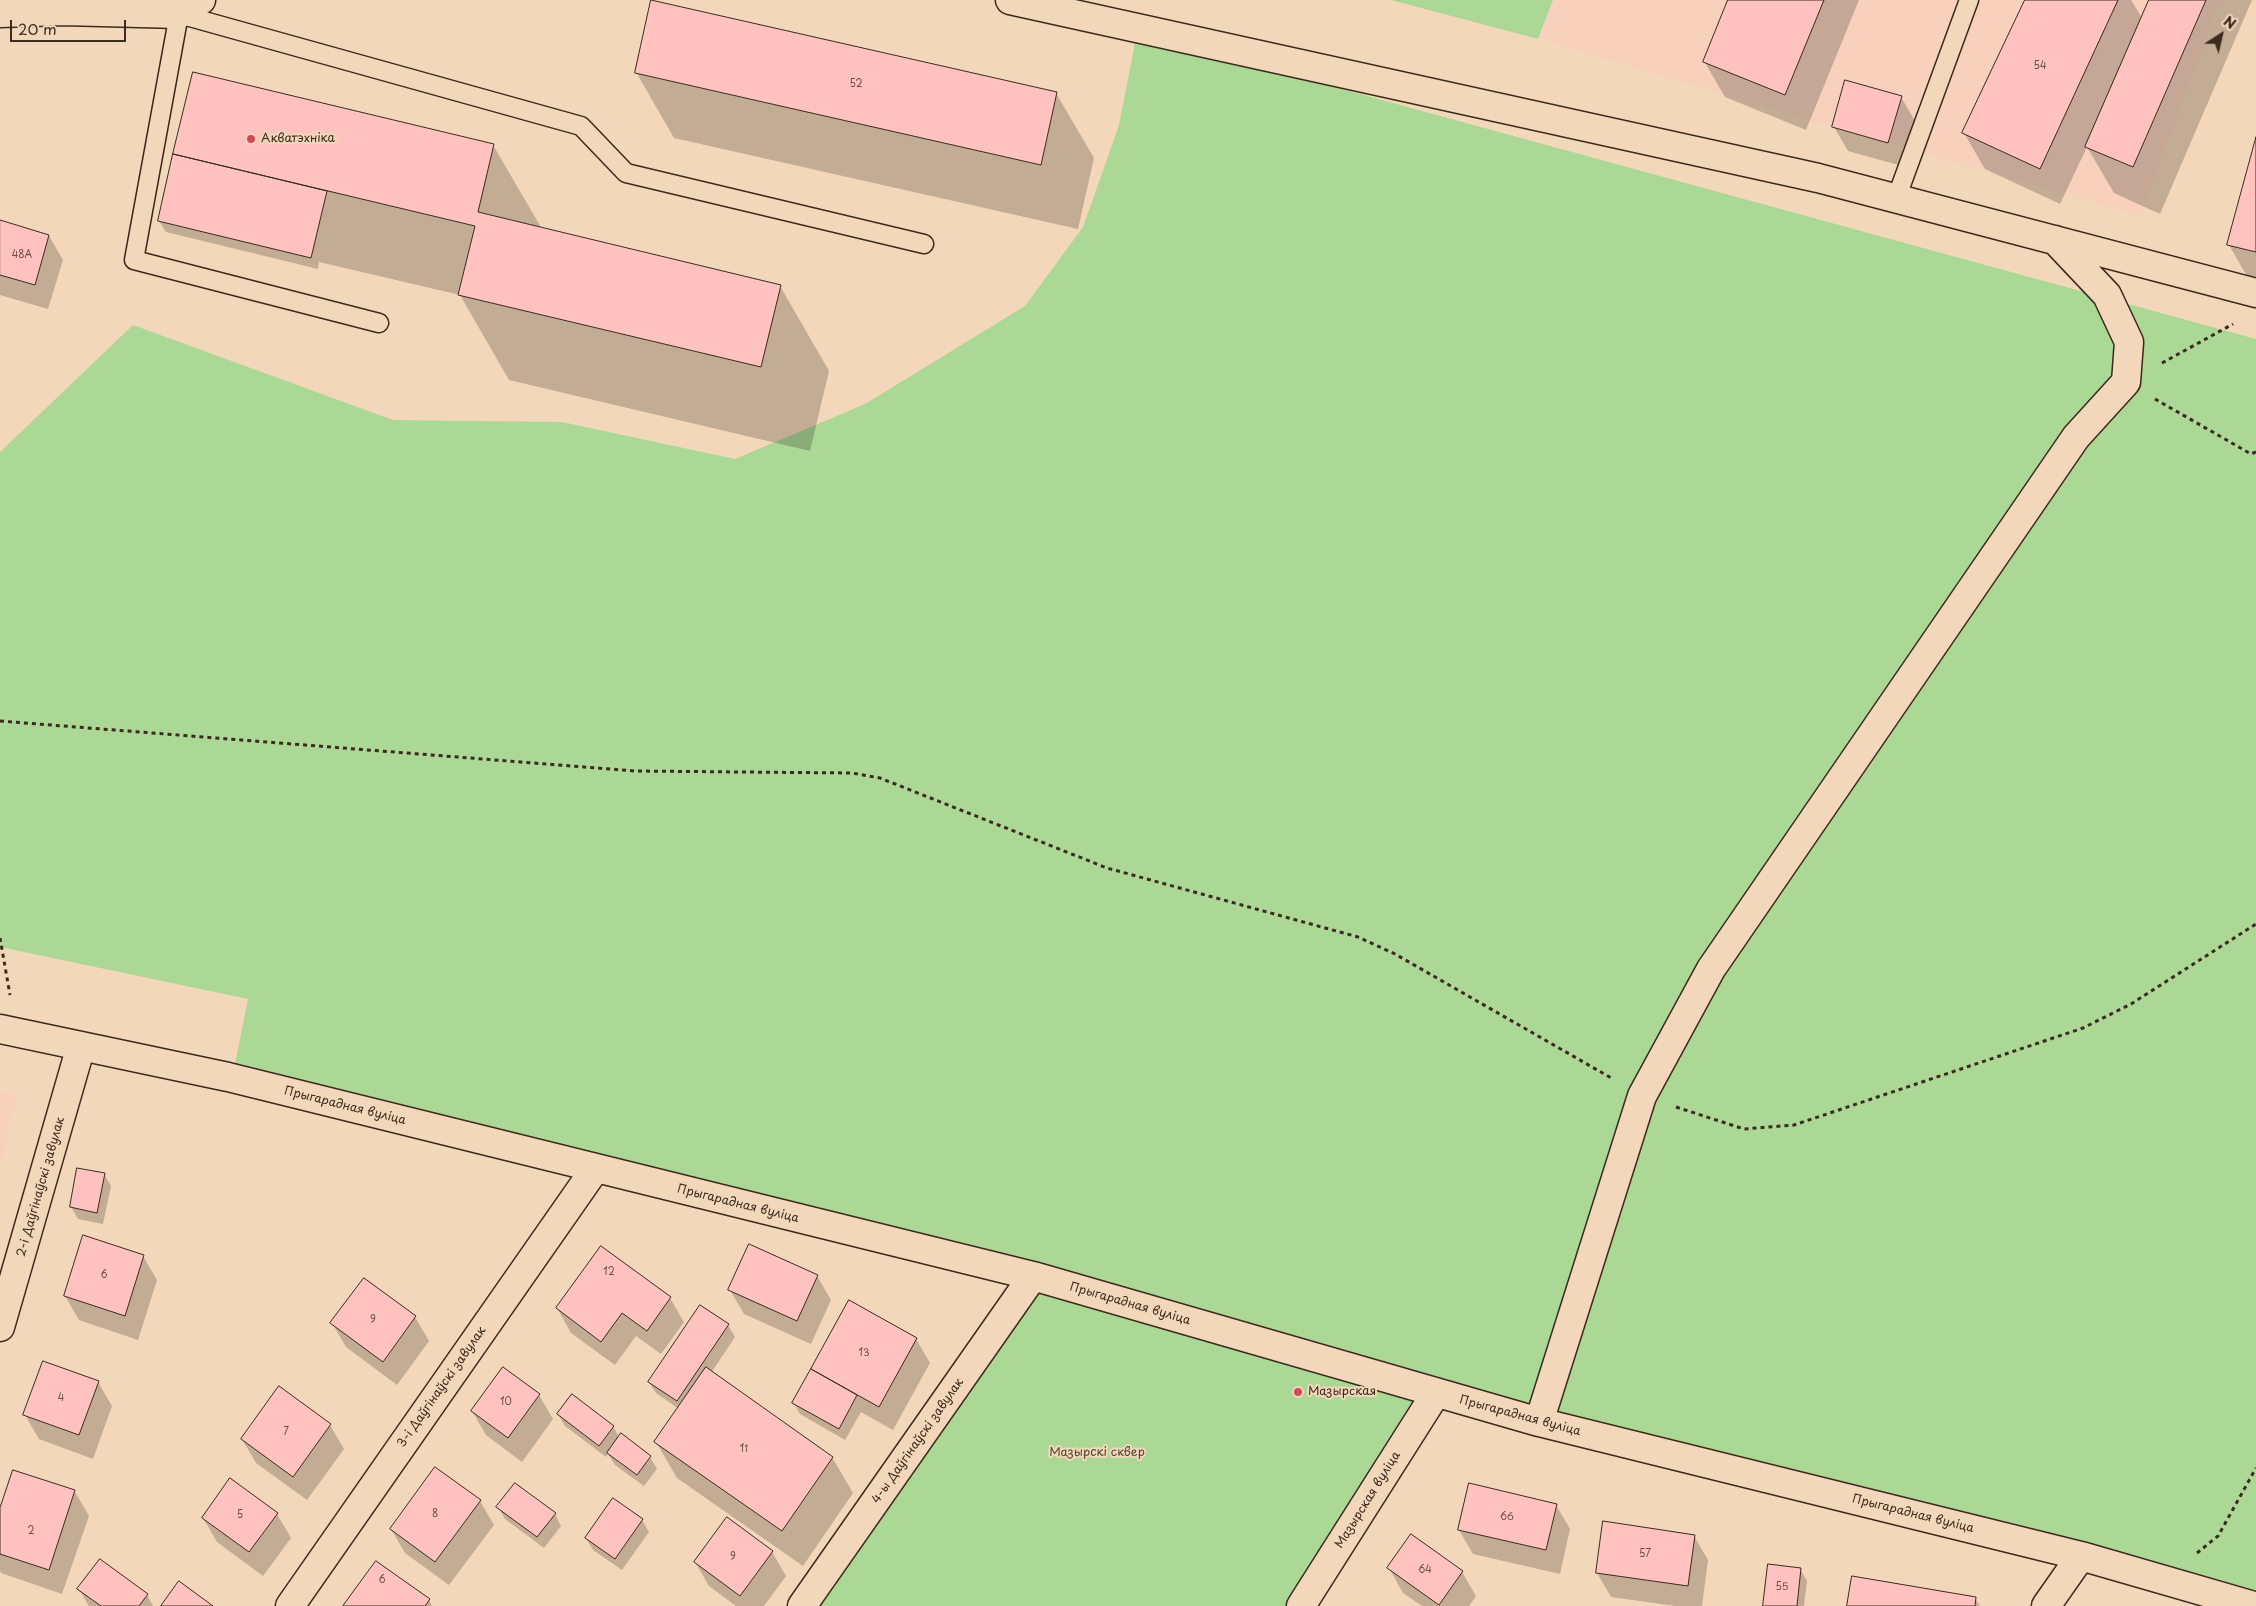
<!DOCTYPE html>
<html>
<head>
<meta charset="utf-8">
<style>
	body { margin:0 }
	#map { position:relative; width:2256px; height:1606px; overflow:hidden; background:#f3d7ba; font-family:"Playpen Sans",sans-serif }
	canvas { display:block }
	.north { position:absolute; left:2196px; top:10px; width:50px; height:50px; -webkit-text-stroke:4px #f3d7ba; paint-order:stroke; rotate:35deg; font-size:14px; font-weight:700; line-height:20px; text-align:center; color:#3b2a1e }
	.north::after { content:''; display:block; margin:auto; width:18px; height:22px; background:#3b2a1e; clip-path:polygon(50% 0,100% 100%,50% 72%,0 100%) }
	.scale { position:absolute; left:10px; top:20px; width:116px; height:22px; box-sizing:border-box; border:2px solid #3b2a1e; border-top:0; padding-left:6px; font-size:15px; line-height:18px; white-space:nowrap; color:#3b2a1e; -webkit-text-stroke:4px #f3d7ba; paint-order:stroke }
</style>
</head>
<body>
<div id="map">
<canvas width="2256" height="1606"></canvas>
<div class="north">N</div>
<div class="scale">20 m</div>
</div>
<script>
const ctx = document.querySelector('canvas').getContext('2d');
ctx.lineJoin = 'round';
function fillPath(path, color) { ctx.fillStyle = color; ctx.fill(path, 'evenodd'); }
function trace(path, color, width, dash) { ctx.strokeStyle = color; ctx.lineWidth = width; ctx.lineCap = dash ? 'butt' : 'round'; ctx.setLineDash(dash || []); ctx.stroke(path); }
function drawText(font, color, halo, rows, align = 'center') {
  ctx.font = font + ' "Playpen Sans",sans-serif'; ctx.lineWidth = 4; ctx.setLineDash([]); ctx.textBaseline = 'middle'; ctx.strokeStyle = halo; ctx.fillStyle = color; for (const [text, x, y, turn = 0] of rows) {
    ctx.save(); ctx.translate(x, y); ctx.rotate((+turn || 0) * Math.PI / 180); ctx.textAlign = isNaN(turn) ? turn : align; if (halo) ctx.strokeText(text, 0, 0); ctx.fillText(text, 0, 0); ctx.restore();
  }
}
fillPath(new Path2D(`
	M 1553,0 L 2220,0 L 2140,216 L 1832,127 L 1539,39 Z
	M 0,1091 L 17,1095 L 0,1167 Z`), '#f7d1bb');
fillPath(new Path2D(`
	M 1391,0 L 1553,0 L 1538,39 Z
	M 1137,33 L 2256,339 L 2256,1602 L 233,1074 L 248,999 L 0,947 L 0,452 L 133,325 L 393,420 L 562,422 L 735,459 L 865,404 L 1025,306 L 1083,227 L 1119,125 Z
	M 1033,1276 L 1436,1393 L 1301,1606 L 802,1606 Z`), '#acd896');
fillPath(new Path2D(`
	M 1730,0 L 1859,0 L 1806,130 L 1725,97 L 1704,61 Z
	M 2026,0 L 2131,0 L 2142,18 L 2150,0 L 2252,0 L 2160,214 L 2114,193 L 2087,147 L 2060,204 L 1985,169 L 1964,133 Z
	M 636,72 L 1056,93 L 1094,158 L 1078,229 L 674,138 Z
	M 194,73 L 493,145 L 542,229 L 780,286 L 829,371 L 810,451 L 509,380 L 460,295 L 319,262 L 318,269 L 166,232 L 159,221 Z
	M 1901,97 L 1915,121 L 1902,166 L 1848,151 L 1834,127 Z
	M 2256,142 L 2256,292 L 2229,245 Z
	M 0,222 L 49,236 L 63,260 L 48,309 L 0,295 Z
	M 104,1174 L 111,1186 L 103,1224 L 78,1219 L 71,1207 Z
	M 143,1256 L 157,1280 L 138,1340 L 79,1320 L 65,1296 Z
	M 817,1276 L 831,1300 L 811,1344 L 744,1314 L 730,1290 Z
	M 670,1298 L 684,1322 L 661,1354 L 636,1336 L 615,1365 L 571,1333 L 557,1308 Z
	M 849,1302 L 916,1339 L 930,1363 L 893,1430 L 861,1412 L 845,1440 L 800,1414 L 794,1403 Z
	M 415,1317 L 429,1341 L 397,1385 L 346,1347 L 332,1323 Z
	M 728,1325 L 735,1337 L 711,1373 L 832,1457 L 853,1493 L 803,1566 L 677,1478 L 656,1442 L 679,1409 L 656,1393 L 649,1382 Z
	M 98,1382 L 112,1406 L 93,1459 L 39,1439 L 25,1415 Z
	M 539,1395 L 553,1419 L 522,1462 L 486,1435 L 472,1411 Z
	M 558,1414 L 613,1426 L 619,1437 L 621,1435 L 650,1457 L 657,1469 L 644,1486 L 615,1465 L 608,1454 L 606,1457 L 565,1426 Z
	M 330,1425 L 344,1449 L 307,1500 L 256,1463 L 242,1439 Z
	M 14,1471 L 75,1492 L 89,1516 L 62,1594 L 1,1573 L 0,1571 L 0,1512 Z
	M 480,1501 L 494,1525 L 449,1585 L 405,1553 L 391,1529 Z
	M 1556,1505 L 1570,1529 L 1560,1574 L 1473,1554 L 1459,1530 Z
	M 498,1507 L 555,1514 L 561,1526 L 544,1548 L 505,1519 Z
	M 277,1514 L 291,1538 L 263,1576 L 217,1542 L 203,1518 Z
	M 727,1519 L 772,1552 L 786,1576 L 764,1606 L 736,1606 L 709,1586 L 695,1562 Z
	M 642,1520 L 649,1532 L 622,1570 L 593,1550 L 586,1538 Z
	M 1412,1536 L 1462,1572 L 1476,1596 L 1469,1606 L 1422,1606 L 1403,1593 L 1389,1568 Z
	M 1694,1536 L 1708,1560 L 1702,1606 L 1675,1606 L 1611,1597 L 1597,1573 Z
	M 1800,1569 L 1807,1581 L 1804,1606 L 1765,1606 Z
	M 79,1589 L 147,1595 L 153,1606 L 89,1606 Z
	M 1975,1598 L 1980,1606 L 1848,1606 Z
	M 429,1600 L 432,1606 L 344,1606 Z`), '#0003');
const building = new Path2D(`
	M 651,0 L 1057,92 L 1041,165 L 635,73 Z
	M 1728,0 L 1824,0 L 1785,95 L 1703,62 Z
	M 2025,0 L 2118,0 L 2040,169 L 1962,133 Z
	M 2149,0 L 2206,0 L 2133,167 L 2085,147 Z
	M 193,72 L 494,144 L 478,212 L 781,285 L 761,367 L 458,295 L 475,226 L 173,154 Z
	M 1845,80 L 1902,96 L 1888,143 L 1832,127 Z
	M 2256,137 L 2256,252 L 2227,245 Z
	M 173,154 L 327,191 L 311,258 L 158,221 Z
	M 0,220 L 49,235 L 35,285 L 0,275 Z
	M 77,1168 L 105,1173 L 97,1213 L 70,1207 Z
	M 83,1235 L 144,1255 L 125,1316 L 64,1296 Z
	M 749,1244 L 818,1275 L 797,1321 L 728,1290 Z
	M 601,1246 L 671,1297 L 647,1331 L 622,1313 L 601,1342 L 556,1308 Z
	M 364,1278 L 416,1316 L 383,1362 L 330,1323 Z
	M 849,1300 L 917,1338 L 879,1407 L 811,1369 Z
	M 700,1305 L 729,1324 L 677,1401 L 648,1382 Z
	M 43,1361 L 99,1381 L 79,1435 L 23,1415 Z
	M 503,1367 L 540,1394 L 508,1438 L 471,1411 Z
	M 706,1367 L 833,1457 L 782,1531 L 654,1442 Z
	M 811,1369 L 857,1395 L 839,1429 L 792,1403 Z
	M 279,1386 L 331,1424 L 293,1477 L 241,1439 Z
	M 572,1394 L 614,1426 L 599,1446 L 557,1414 Z
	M 621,1433 L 651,1456 L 637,1475 L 607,1453 Z
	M 435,1467 L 481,1500 L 435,1562 L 390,1529 Z
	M 13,1470 L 75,1490 L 49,1570 L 0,1554 L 0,1508 Z
	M 230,1478 L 278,1513 L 249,1552 L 202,1518 Z
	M 515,1483 L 556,1513 L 537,1537 L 496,1507 Z
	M 1469,1483 L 1557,1504 L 1546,1550 L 1458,1530 Z
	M 613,1498 L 643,1519 L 615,1559 L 585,1538 Z
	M 727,1517 L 773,1551 L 740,1596 L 694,1562 Z
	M 1603,1521 L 1695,1535 L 1688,1586 L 1596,1573 Z
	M 1411,1534 L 1463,1571 L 1439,1605 L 1387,1568 Z
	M 100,1559 L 148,1594 L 139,1606 L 101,1606 L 77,1589 Z
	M 376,1561 L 430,1599 L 425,1606 L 343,1606 Z
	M 1768,1564 L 1801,1568 L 1797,1606 L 1763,1606 Z
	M 1852,1576 L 1976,1597 L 1975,1606 L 1847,1606 Z
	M 179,1581 L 213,1606 L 161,1606 Z`);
fillPath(building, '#ffc2be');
trace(building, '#3b2a1e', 1);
const service = new Path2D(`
	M 1896,199 L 1969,0
	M 379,323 L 134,260 L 179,14 L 581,126 L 626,173 L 924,244`);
const minor = new Path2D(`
	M 1010,0 L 1818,178 L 2256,293
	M 0,13 L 63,11 L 179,14 L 201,0
	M 0,1029 L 228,1077 L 1033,1276 L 1539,1422 L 2081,1556 L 2254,1606
	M 0,1327 L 81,1046
	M 1539,1422 L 1642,1096 L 1711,969 L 2076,437 L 2126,382 L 2129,342 L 2107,295 L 2055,240
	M 290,1606 L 595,1169
	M 802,1606 L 1033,1276
	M 1301,1606 L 1436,1393
	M 2046,1606 L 2081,1556`);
trace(service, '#3b2a1e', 21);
trace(minor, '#3b2a1e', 31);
trace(new Path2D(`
	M 2162,363 L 2233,324
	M 2155,399 L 2251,454 L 2256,452
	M 0,721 L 635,771 L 852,773 L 880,778 L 1107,868 L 1358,937 L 1395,954 L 1613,1079
	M 0,938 L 10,995
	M 1676,1107 L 1744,1129 L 1794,1125 L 2083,1028 L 2131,1004 L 2256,924
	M 2197,1553 L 2218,1536 L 2256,1468`), '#3b2a1e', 3, [4, 4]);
trace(service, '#f3d7ba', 18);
trace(minor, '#f3d7ba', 28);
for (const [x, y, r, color] of [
	[251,139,5,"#d1495b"],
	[1298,1392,5,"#d1495b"]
]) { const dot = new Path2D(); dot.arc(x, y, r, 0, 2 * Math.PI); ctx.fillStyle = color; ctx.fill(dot); trace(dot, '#f3d7ba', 2); }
drawText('10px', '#6c5046', null, [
	["54",2040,66],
	["52",856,84],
	["48А",22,255],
	["12",609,1272],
	["6",104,1275],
	["9",373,1320],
	["13",864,1353],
	["4",61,1398],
	["10",506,1402],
	["7",286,1432],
	["11",744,1449],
	["8",435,1514],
	["5",240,1515],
	["66",1507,1517],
	["2",31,1531],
	["57",1645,1554],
	["9",733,1557],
	["64",1425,1570],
	["6",382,1580],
	["55",1782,1587]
]);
drawText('12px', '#3b2a1e', '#f3d7ba', [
	["Акватэхніка",261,139],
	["Мазырская",1308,1392]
], 'left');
drawText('12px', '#3b2a1e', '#f3d7ba', [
	["Прыгарадная вуліца",345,1106,14],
	["2-і Даўгінаўскі завулак",41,1187,-74],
	["Прыгарадная вуліца",738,1204,14],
	["Прыгарадная вуліца",1130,1304,16],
	["3-і Даўгінаўскі завулак",442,1387,-55],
	["Прыгарадная вуліца",1520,1416,15],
	["4-ы Даўгінаўскі завулак",918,1441,-55],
	["Мазырская вуліца",1368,1500,-58],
	["Прыгарадная вуліца",1913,1514,14]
]);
drawText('12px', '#4c4430', '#f3d7ba', [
	["Мазырскі сквер",1097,1453]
]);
</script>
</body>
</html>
